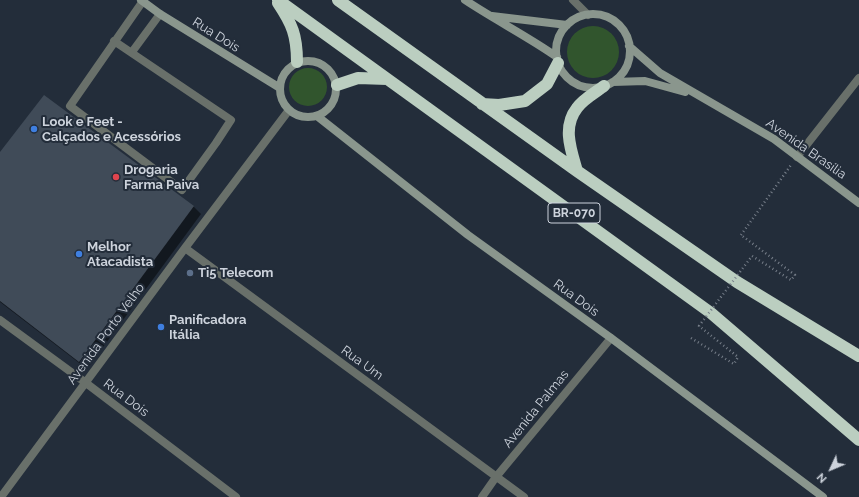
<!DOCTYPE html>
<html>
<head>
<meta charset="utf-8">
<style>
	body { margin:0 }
	#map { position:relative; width:859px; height:497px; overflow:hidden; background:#232d3a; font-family:Raleway,sans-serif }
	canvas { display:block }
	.north { position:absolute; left:811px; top:449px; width:40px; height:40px; -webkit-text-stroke:3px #232d3a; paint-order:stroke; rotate:226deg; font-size:11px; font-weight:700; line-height:16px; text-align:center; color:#cdd3dc }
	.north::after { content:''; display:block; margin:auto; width:14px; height:18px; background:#cdd3dc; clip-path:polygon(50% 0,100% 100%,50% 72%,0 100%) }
</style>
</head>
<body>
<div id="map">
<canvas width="859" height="497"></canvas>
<div class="north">N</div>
</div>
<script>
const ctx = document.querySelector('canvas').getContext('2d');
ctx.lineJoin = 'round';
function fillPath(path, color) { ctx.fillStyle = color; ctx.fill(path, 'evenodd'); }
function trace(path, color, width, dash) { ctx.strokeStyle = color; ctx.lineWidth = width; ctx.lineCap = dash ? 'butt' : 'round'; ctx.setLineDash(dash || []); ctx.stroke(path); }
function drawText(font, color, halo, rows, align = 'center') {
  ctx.font = font + ' Raleway,sans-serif'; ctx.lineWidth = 4; ctx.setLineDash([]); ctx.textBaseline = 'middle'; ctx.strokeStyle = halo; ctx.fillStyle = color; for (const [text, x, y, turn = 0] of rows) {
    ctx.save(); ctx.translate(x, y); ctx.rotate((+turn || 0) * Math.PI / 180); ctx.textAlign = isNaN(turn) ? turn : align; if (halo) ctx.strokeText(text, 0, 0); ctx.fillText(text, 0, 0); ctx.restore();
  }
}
fillPath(new Path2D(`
	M567 52a26 26 0 1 1 52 0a26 26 0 1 1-52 0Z
	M289 87a19 19 0 1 1 38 0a19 19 0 1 1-38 0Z`), '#31552d');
fillPath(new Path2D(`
	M 0,154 L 193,206 L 201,214 L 87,369 L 0,302 Z`), '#0007');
fillPath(new Path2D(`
	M 44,95 L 194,206 L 79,362 L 0,301 L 0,152 Z`), '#404b58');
trace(new Path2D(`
	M 741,235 L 791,165`), '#777f8a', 2.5, [1, 3]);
trace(new Path2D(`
	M 573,0 L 588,15
	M 114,41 L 231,120 L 216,143 L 182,190 L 70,106 L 143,1
	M 132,52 L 160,14
	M 797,157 L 859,78`), '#69706a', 8);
trace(new Path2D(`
	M 185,248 L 524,497
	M 0,320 L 86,383 L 236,497
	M 1,497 L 185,248 L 289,110
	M 482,497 L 496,477 L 611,338`), '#69706a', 8);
trace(new Path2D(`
	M 141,0 L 160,14 L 280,88
	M 465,0 C 495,20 527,36 557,57
	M556 51a37 37 0 1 1 74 0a37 37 0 1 1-74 0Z
	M 492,16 L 567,25
	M 629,46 L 660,73 L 774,139 L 859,203
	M280 89a28 28 0 1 1 56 0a28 28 0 1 1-56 0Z
	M 613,82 L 645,81 L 685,92
	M 317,116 L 468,235 L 611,338 L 823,497`), '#8a968d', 8);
trace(new Path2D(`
	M 278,0 L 711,313 L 859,440
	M 338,0 L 577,171 L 737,282 L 859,356
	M 278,3 C 292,24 297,35 297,62
	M 337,85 L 358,78 L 387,79
	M 482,104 L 499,105 L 525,101 L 547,84 L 558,63
	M 577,171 C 571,150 562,127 577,108 C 582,100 596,92 604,86`), '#bbcec0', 12);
trace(new Path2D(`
	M 691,338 L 734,364 L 738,357 L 699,326 L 752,256 L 791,280 L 795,275 L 741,235`), '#777f8a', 2.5, [1, 3]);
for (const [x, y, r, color] of [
	[34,129,4,"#3f7fe0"],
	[116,177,4,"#e0444e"],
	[79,254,4,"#3f7fe0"],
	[190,273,4,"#5c6f8a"],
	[161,327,4,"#3f7fe0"]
]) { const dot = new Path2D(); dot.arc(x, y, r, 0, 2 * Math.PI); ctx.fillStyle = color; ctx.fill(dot); trace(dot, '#232d3a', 1.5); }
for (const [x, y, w] of [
	[574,213,52]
]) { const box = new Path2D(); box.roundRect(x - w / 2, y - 10, w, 20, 3); ctx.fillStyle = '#232d3a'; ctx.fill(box); trace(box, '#cdd3dc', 1); }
drawText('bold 12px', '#cdd3dc', null, [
	["BR-070",574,213]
]);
drawText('13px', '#cdd3dc', '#232d3a', [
	["Rua Dois",216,35,32],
	["Avenida Brasília",806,149,35],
	["Rua Dois",576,298,36],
	["Avenida Porto Velho",106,334,-54],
	["Rua Um",362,363,36],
	["Rua Dois",126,398,37],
	["Avenida Palmas",536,409,-51]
]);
drawText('bold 13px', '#cdd3dc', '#232d3a', [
	["Look e Feet -",42,122],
	["Calçados e Acessórios",42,137],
	["Drogaria",124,170],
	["Farma Paiva",124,185],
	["Melhor",87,247],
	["Atacadista",87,262],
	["Ti5 Telecom",198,273],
	["Panificadora",169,320],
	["Itália",169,335]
], 'left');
</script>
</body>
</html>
